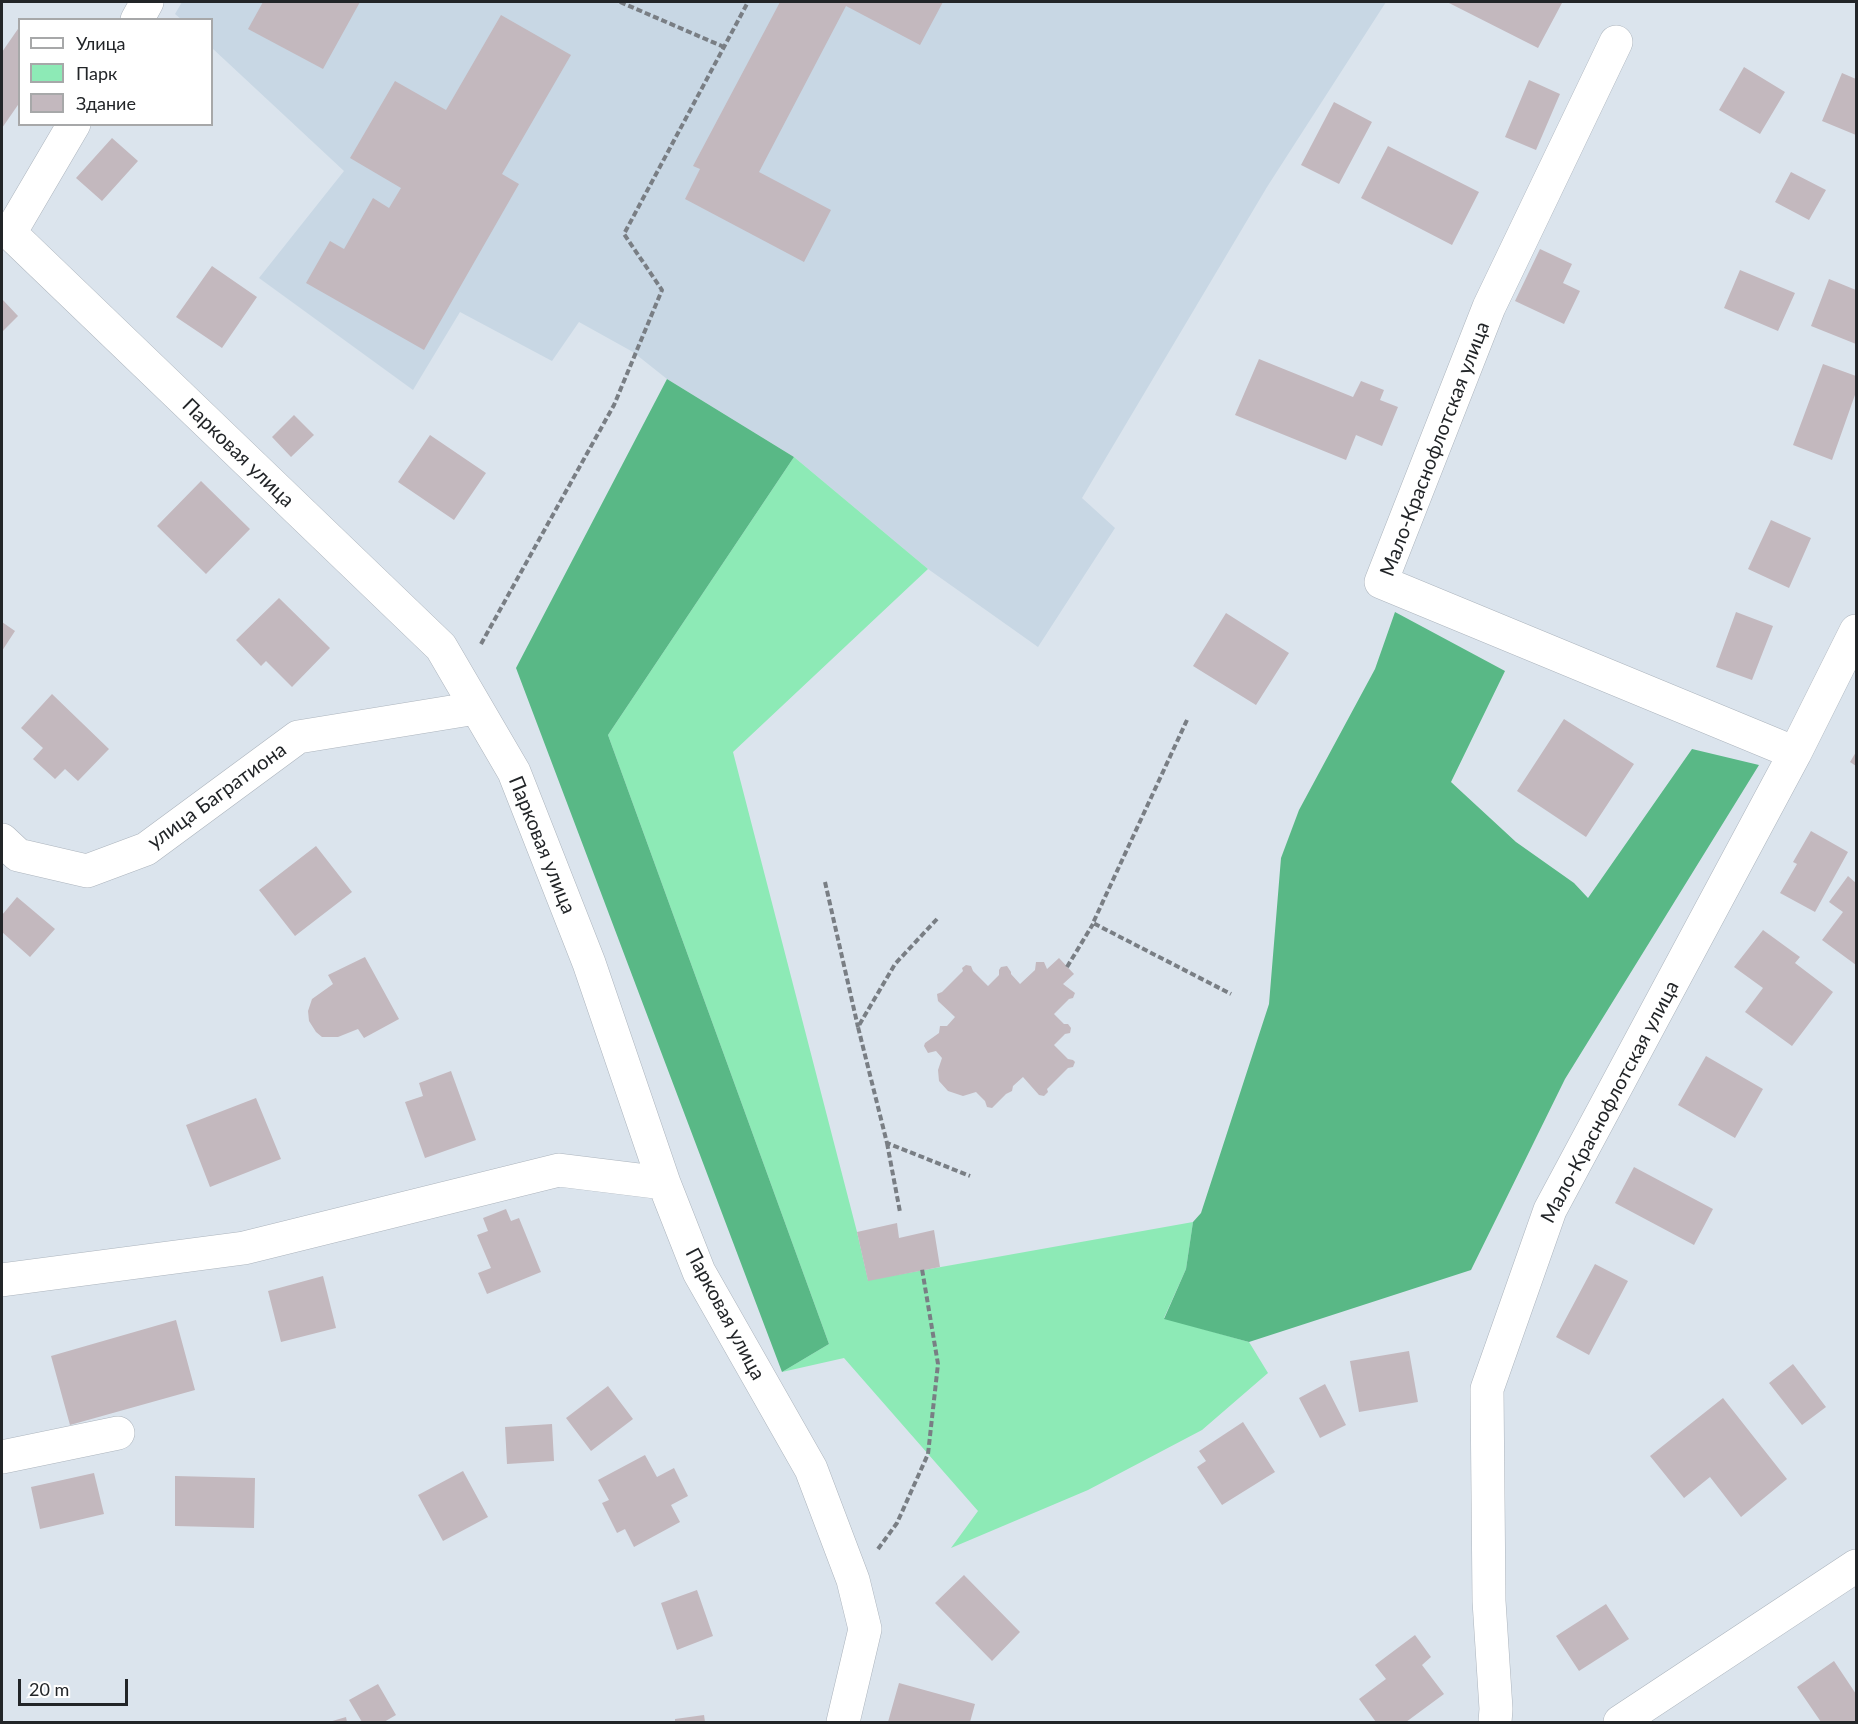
<!DOCTYPE html>
<html>
<head>
<meta charset="utf-8">
<style>
	body { margin:0 }
	#map { position:relative; width:1858px; height:1724px; overflow:hidden; background:#dbe4ed; font-family:Lato,sans-serif }
	canvas { display:block }
	.frame { position:absolute; inset:0; border:3px solid #222528; pointer-events:none }
	.legend { position:absolute; left:18px; top:18px; width:195px; height:108px; box-sizing:border-box; background:#fff; border:2px solid #a7a8a9; margin:0; padding:8px 10px; list-style:none; font-size:18px; color:#222528 }
	.legend li { display:flex; align-items:center; gap:12px; height:30px }
	.legend b { width:30px; border:2px solid #a7a8a9 }
	.scale { position:absolute; left:18px; top:1679px; width:110px; height:27px; box-sizing:border-box; border:3px solid #222528; border-top:0; padding-left:8px; font-size:18px; line-height:21px; white-space:nowrap; color:#222528; -webkit-text-stroke:4px #fff; paint-order:stroke }
</style>
</head>
<body>
<div id="map">
<canvas width="1858" height="1724"></canvas>
<div class="frame"></div>
<ul class="legend">
<li><b style="height:8px;background:#fff"></b>Улица</li>
<li><b style="height:16px;background:#8deab6"></b>Парк</li>
<li><b style="height:16px;background:#c3b8be"></b>Здание</li>
</ul>
<div class="scale">20 m</div>
</div>
<script>
const ctx = document.querySelector('canvas').getContext('2d');
ctx.lineJoin = 'round';
function fillPath(path, color) { ctx.fillStyle = color; ctx.fill(path, 'evenodd'); }
function trace(path, color, width, dash) { ctx.strokeStyle = color; ctx.lineWidth = width; ctx.lineCap = dash ? 'butt' : 'round'; ctx.setLineDash(dash || []); ctx.stroke(path); }
function drawText(font, color, halo, rows, align = 'center') {
  ctx.font = font + ' Lato,sans-serif'; ctx.lineWidth = 5; ctx.setLineDash([]); ctx.textBaseline = 'middle'; ctx.strokeStyle = halo; ctx.fillStyle = color; for (const [text, x, y, turn = 0] of rows) {
    ctx.save(); ctx.translate(x, y); ctx.rotate((+turn || 0) * Math.PI / 180); ctx.textAlign = isNaN(turn) ? turn : align; if (halo) ctx.strokeText(text, 0, 0); ctx.fillText(text, 0, 0); ctx.restore();
  }
}
fillPath(new Path2D(`
	M 182,2 L 1386,2 L 1267,187 L 1082,498 L 1115,528 L 1038,647 L 928,569 L 794,457 L 667,379 L 633,352 L 579,322 L 552,361 L 460,312 L 413,390 L 259,278 L 344,171 L 212,48 L 212,20 L 181,19 L 175,14 Z`), '#c8d7e4');
fillPath(new Path2D(`
	M 794,457 L 928,569 L 733,752 L 857,1232 L 868,1280 L 1193,1222 L 1186,1269 L 1164,1318 L 1249,1342 L 1268,1373 L 1202,1430 L 1088,1490 L 951,1548 L 978,1511 L 844,1358 L 782,1372 L 829,1344 L 608,735 Z`), '#8deab6');
fillPath(new Path2D(`
	M 667,379 L 794,457 L 608,735 L 829,1344 L 782,1372 L 516,668 Z
	M 1395,612 L 1505,671 L 1451,782 L 1516,842 L 1574,883 L 1588,898 L 1692,749 L 1759,765 L 1565,1079 L 1471,1270 L 1249,1342 L 1164,1319 L 1186,1269 L 1193,1222 L 1201,1213 L 1269,1004 L 1281,858 L 1299,810 L 1375,669 Z`), '#59b886');
fillPath(new Path2D(`
	M 263,2 L 360,2 L 323,69 L 248,29 Z
	M 780,2 L 943,2 L 920,45 L 846,6 L 759,172 L 831,210 L 804,262 L 685,199 L 700,169 L 693,166 Z
	M 1447,2 L 1560,2 L 1562,3 L 1538,48 Z
	M 501,15 L 571,55 L 502,174 L 519,184 L 424,350 L 306,283 L 330,241 L 344,249 L 373,198 L 389,208 L 401,188 L 350,158 L 395,81 L 446,110 Z
	M 20,26 L 20,102 L 2,128 L 2,52 Z
	M 1744,67 L 1785,92 L 1760,134 L 1719,110 Z
	M 1842,73 L 1856,79 L 1856,135 L 1822,121 Z
	M 1529,80 L 1560,94 L 1536,150 L 1505,137 Z
	M 1334,102 L 1372,122 L 1339,184 L 1301,165 Z
	M 112,138 L 138,161 L 102,201 L 76,178 Z
	M 1388,146 L 1479,192 L 1452,245 L 1361,198 Z
	M 1791,172 L 1826,190 L 1809,220 L 1775,202 Z
	M 1540,249 L 1572,264 L 1563,283 L 1580,291 L 1564,324 L 1515,301 Z
	M 212,266 L 257,297 L 222,348 L 176,317 Z
	M 1740,270 L 1795,293 L 1778,331 L 1724,308 Z
	M 1829,279 L 1856,290 L 1856,344 L 1811,326 Z
	M 2,299 L 18,316 L 2,332 Z
	M 1259,359 L 1353,397 L 1361,381 L 1384,390 L 1380,400 L 1398,407 L 1382,446 L 1356,435 L 1346,460 L 1235,415 Z
	M 1823,364 L 1856,376 L 1856,392 L 1832,460 L 1793,445 Z
	M 294,415 L 314,435 L 291,457 L 272,437 Z
	M 430,435 L 486,473 L 454,520 L 398,482 Z
	M 201,481 L 250,529 L 206,574 L 157,526 Z
	M 1771,520 L 1811,538 L 1789,588 L 1748,569 Z
	M 279,598 L 330,648 L 292,687 L 266,661 L 261,666 L 236,640 Z
	M 1736,612 L 1773,626 L 1752,680 L 1716,667 Z
	M 1226,613 L 1289,653 L 1256,705 L 1193,666 Z
	M 2,622 L 15,631 L 2,651 Z
	M 52,694 L 109,749 L 78,781 L 65,769 L 55,779 L 33,759 L 43,748 L 21,728 Z
	M 1564,719 L 1634,764 L 1586,837 L 1517,791 Z
	M 1856,752 L 1856,766 L 1850,762 Z
	M 1811,831 L 1848,852 L 1815,912 L 1780,893 L 1797,864 L 1793,862 Z
	M 316,846 L 352,892 L 295,936 L 259,890 Z
	M 1848,876 L 1856,883 L 1856,965 L 1822,940 L 1843,912 L 1829,902 Z
	M 17,897 L 55,929 L 30,957 L 2,932 L 2,915 Z
	M 1763,930 L 1800,957 L 1795,963 L 1833,992 L 1792,1046 L 1745,1012 L 1763,988 L 1734,967 Z
	M 365,957 L 399,1019 L 364,1038 L 358,1029 L 338,1037 L 322,1037 L 316,1032 L 309,1021 L 308,1011 L 312,999 L 333,984 L 328,975 Z
	M 1059,958 L 1074,974 L 1063,984 L 1075,993 L 1073,998 L 1069,999 L 1054,1014 L 1064,1024 L 1068,1024 L 1071,1028 L 1070,1033 L 1065,1034 L 1054,1045 L 1068,1059 L 1073,1060 L 1075,1062 L 1073,1067 L 1068,1068 L 1047,1089 L 1048,1092 L 1044,1096 L 1039,1095 L 1023,1077 L 1013,1086 L 1012,1091 L 1006,1094 L 992,1108 L 987,1107 L 985,1101 L 976,1092 L 963,1096 L 948,1091 L 939,1081 L 938,1070 L 942,1058 L 936,1051 L 928,1053 L 924,1046 L 925,1043 L 939,1033 L 940,1026 L 947,1026 L 955,1017 L 938,1001 L 937,994 L 942,992 L 963,971 L 962,968 L 966,965 L 971,966 L 973,971 L 988,986 L 999,975 L 999,970 L 1001,967 L 1007,966 L 1011,972 L 1011,974 L 1020,984 L 1035,970 L 1036,962 L 1044,962 L 1047,969 Z
	M 1706,1056 L 1763,1089 L 1735,1138 L 1678,1105 Z
	M 451,1071 L 476,1140 L 425,1158 L 405,1102 L 423,1096 L 419,1083 Z
	M 256,1098 L 281,1159 L 210,1187 L 186,1125 Z
	M 1634,1167 L 1713,1209 L 1694,1245 L 1615,1203 Z
	M 506,1209 L 511,1221 L 519,1218 L 541,1272 L 487,1294 L 478,1273 L 491,1268 L 477,1235 L 488,1231 L 483,1218 Z
	M 897,1223 L 899,1238 L 934,1230 L 940,1267 L 868,1281 L 857,1232 Z
	M 1595,1264 L 1628,1281 L 1589,1355 L 1556,1337 Z
	M 323,1276 L 336,1328 L 281,1342 L 268,1291 Z
	M 176,1320 L 195,1390 L 70,1425 L 51,1356 Z
	M 1409,1351 L 1418,1402 L 1359,1412 L 1350,1361 Z
	M 1793,1364 L 1826,1407 L 1802,1425 L 1769,1383 Z
	M 1325,1384 L 1346,1425 L 1320,1438 L 1299,1398 Z
	M 608,1386 L 633,1419 L 591,1451 L 566,1418 Z
	M 1723,1398 L 1787,1479 L 1741,1517 L 1710,1477 L 1684,1498 L 1650,1456 Z
	M 1243,1422 L 1275,1472 L 1222,1505 L 1197,1467 L 1206,1461 L 1199,1451 Z
	M 552,1424 L 554,1461 L 507,1464 L 505,1427 Z
	M 645,1455 L 657,1477 L 674,1468 L 688,1496 L 671,1505 L 680,1522 L 634,1547 L 625,1529 L 617,1533 L 602,1503 L 609,1500 L 598,1480 Z
	M 463,1471 L 488,1517 L 443,1541 L 418,1495 Z
	M 94,1473 L 104,1514 L 40,1529 L 31,1487 Z
	M 175,1476 L 255,1478 L 254,1528 L 175,1526 Z
	M 964,1575 L 1020,1632 L 992,1661 L 935,1603 Z
	M 697,1590 L 713,1636 L 677,1650 L 661,1603 Z
	M 1606,1604 L 1629,1639 L 1579,1671 L 1556,1636 Z
	M 1415,1635 L 1431,1657 L 1422,1665 L 1444,1694 L 1406,1722 L 1376,1722 L 1359,1699 L 1386,1679 L 1375,1665 Z
	M 1834,1661 L 1856,1694 L 1856,1722 L 1821,1722 L 1797,1687 Z
	M 899,1683 L 975,1704 L 970,1722 L 888,1722 Z
	M 378,1684 L 396,1715 L 384,1722 L 362,1722 L 349,1700 Z
	M 704,1715 L 705,1722 L 675,1722 L 675,1719 Z
	M 346,1717 L 347,1722 L 329,1722 Z`), '#c3b8be');
const minor = new Path2D(`
	M 137,20 L 147,2
	M 1616,42 L 1489,307 L 1381,582 L 1795,753
	M 74,124 L 10,233 L 441,647 L 514,772 L 589,963 L 664,1183 L 699,1272 L 811,1469 L 853,1580 L 865,1629 L 843,1722
	M 2,840 L 18,855 L 87,871 L 146,849 L 298,737 L 476,708
	M 2,1280 L 244,1248 L 559,1170 L 664,1183
	M 2,1457 L 118,1433
	M 1495,1722 L 1496,1709 L 1489,1601 L 1487,1389 L 1550,1210 L 1795,753 L 1856,631
	M 1620,1722 L 1856,1566`);
trace(minor, '#acb4bd', 34);
trace(new Path2D(`
	M 620,2 L 724,47
	M 481,644 L 614,405 L 662,290 L 624,234 L 748,2
	M 1187,720 L 1093,923 L 1231,994
	M 825,882 L 858,1027
	M 937,919 L 895,964 L 858,1027 L 887,1143 L 970,1176
	M 1067,967 L 1093,924
	M 887,1143 L 900,1212
	M 878,1549 L 897,1523 L 928,1454 L 938,1364 L 922,1269`), '#797e84', 4, [6, 3]);
trace(minor, '#fff', 33);
drawText('20px', '#222528', '#fff', [
	["Мало-Краснофлотская улица",1435,449,-69],
	["Парковая улица",238,453,44],
	["улица Багратиона",217,796,-36],
	["Парковая улица",542,845,68],
	["Мало-Краснофлотская улица",1610,1102,-62],
	["Парковая улица",725,1314,62]
]);
</script>
</body>
</html>
